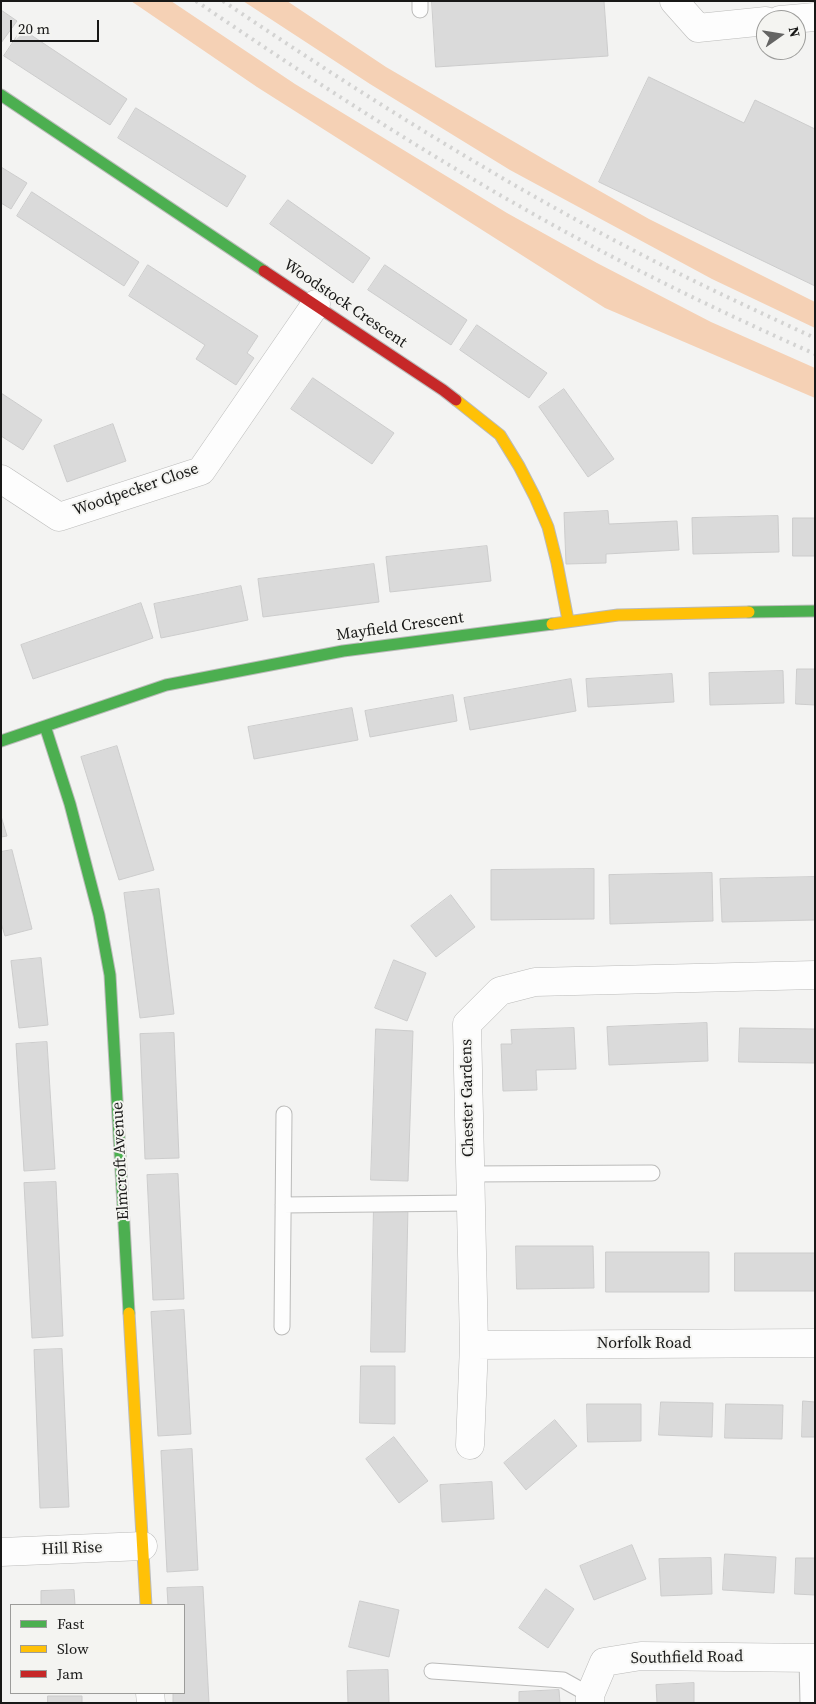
<!DOCTYPE html>
<html>
<head>
<meta charset="utf-8">
<style>
	body { margin:0 }
	#map { position:relative; width:816px; height:1704px; overflow:hidden; background:#f3f3f2; font-family:"Source Serif 4",serif }
	canvas { display:block }
	.frame { position:absolute; inset:0; border:2px solid #181817; pointer-events:none }
	.legend { position:absolute; left:10px; top:1604px; width:175px; height:90px; box-sizing:border-box; background:#f4f4f1; border:1px solid #9c9c9a; margin:0; padding:6px 9px; list-style:none; font-size:15px; color:#181817 }
	.legend li { display:flex; align-items:center; gap:10px; height:25px }
	.legend b { width:25px; border:1px solid #9c9c9a }
	.north { position:absolute; left:756px; top:10px; width:50px; height:50px; box-sizing:border-box; background:#f4f4f1; border:1px solid #9c9c9a; border-radius:50%; rotate:77deg; font-size:14px; font-weight:700; line-height:20px; text-align:center; color:#181817 }
	.north::after { content:''; display:block; margin:auto; width:18px; height:22px; background:#656564; clip-path:polygon(50% 0,100% 100%,50% 72%,0 100%) }
	.scale { position:absolute; left:10px; top:20px; width:89px; height:22px; box-sizing:border-box; border:2px solid #181817; border-top:0; padding-left:6px; font-size:15px; line-height:18px; white-space:nowrap; color:#181817; -webkit-text-stroke:4px #f4f4f1; paint-order:stroke }
</style>
</head>
<body>
<div id="map">
<canvas width="816" height="1704"></canvas>
<div class="frame"></div>
<ul class="legend">
<li><b style="height:6px;background:#4caf50"></b>Fast</li>
<li><b style="height:6px;background:#ffc107"></b>Slow</li>
<li><b style="height:6px;background:#c62828"></b>Jam</li>
</ul>
<div class="north">N</div>
<div class="scale">20 m</div>
</div>
<script>
const ctx = document.querySelector('canvas').getContext('2d');
ctx.lineJoin = 'round';
function fillPath(path, color) { ctx.fillStyle = color; ctx.fill(path, 'evenodd'); }
function trace(path, color, width, dash) { ctx.strokeStyle = color; ctx.lineWidth = width; ctx.lineCap = dash ? 'butt' : 'round'; ctx.setLineDash(dash || []); ctx.stroke(path); }
function drawText(font, color, halo, rows, align = 'center') {
  ctx.font = font + ' "Source Serif 4",serif'; ctx.lineWidth = 4; ctx.setLineDash([]); ctx.textBaseline = 'middle'; ctx.strokeStyle = halo; ctx.fillStyle = color; for (const [text, x, y, turn = 0] of rows) {
    ctx.save(); ctx.translate(x, y); ctx.rotate((+turn || 0) * Math.PI / 180); ctx.textAlign = isNaN(turn) ? turn : align; if (halo) ctx.strokeText(text, 0, 0); ctx.fillText(text, 0, 0); ctx.restore();
  }
}
fillPath(new Path2D(`
	M 131,1 L 171,1 L 295,84 L 507,213 L 597,263 L 711,322 L 815,368 L 815,398 L 605,308 L 257,87 Z
	M 243,1 L 287,1 L 386,67 L 547,161 L 649,219 L 815,302 L 815,328 L 712,279 L 510,170 L 370,84 Z`), '#f5d1b5');
const building = new Path2D(`
	M 432,1 L 604,1 L 608,56 L 436,67 Z
	M 1,10 L 17,21 L 1,43 Z
	M 22,29 L 127,99 L 110,125 L 4,56 Z
	M 649,77 L 744,123 L 755,100 L 815,129 L 815,286 L 599,182 Z
	M 136,108 L 246,176 L 227,207 L 118,138 Z
	M 1,167 L 27,183 L 11,209 L 1,203 Z
	M 32,192 L 139,262 L 124,286 L 17,216 Z
	M 288,200 L 370,258 L 353,283 L 270,224 Z
	M 148,265 L 258,336 L 247,353 L 254,358 L 236,385 L 196,359 L 205,345 L 129,296 Z
	M 385,265 L 467,320 L 451,345 L 368,290 Z
	M 477,325 L 547,373 L 529,398 L 460,350 Z
	M 313,378 L 394,433 L 372,464 L 291,409 Z
	M 564,389 L 614,459 L 588,477 L 539,407 Z
	M 1,393 L 42,420 L 23,450 L 1,436 Z
	M 113,424 L 126,461 L 67,482 L 54,446 Z
	M 608,511 L 609,524 L 677,521 L 679,550 L 606,554 L 606,563 L 566,564 L 564,513 Z
	M 778,516 L 779,552 L 693,554 L 692,518 Z
	M 793,518 L 815,518 L 815,556 L 793,556 Z
	M 487,546 L 491,581 L 390,592 L 386,557 Z
	M 374,564 L 379,602 L 263,617 L 258,579 Z
	M 241,586 L 248,620 L 161,638 L 154,604 Z
	M 141,603 L 153,638 L 33,679 L 21,645 Z
	M 797,669 L 815,669 L 815,705 L 796,704 Z
	M 783,671 L 784,703 L 710,705 L 709,673 Z
	M 672,674 L 674,702 L 588,707 L 586,679 Z
	M 571,679 L 576,711 L 470,730 L 464,698 Z
	M 453,695 L 457,721 L 370,737 L 365,711 Z
	M 352,708 L 358,740 L 254,759 L 248,727 Z
	M 117,746 L 154,870 L 119,880 L 81,757 Z
	M 1,816 L 7,836 L 1,837 Z
	M 12,850 L 32,929 L 5,936 L 1,923 L 1,852 Z
	M 594,869 L 594,919 L 491,920 L 491,870 Z
	M 712,873 L 713,921 L 610,924 L 609,875 Z
	M 815,877 L 815,920 L 722,922 L 720,879 Z
	M 159,889 L 174,1014 L 140,1018 L 124,893 Z
	M 451,895 L 475,927 L 436,957 L 411,926 Z
	M 41,958 L 48,1025 L 19,1028 L 11,961 Z
	M 394,960 L 426,973 L 407,1021 L 375,1008 Z
	M 707,1023 L 708,1061 L 609,1065 L 607,1027 Z
	M 574,1028 L 576,1069 L 536,1070 L 537,1090 L 503,1091 L 501,1044 L 512,1044 L 511,1030 Z
	M 740,1028 L 815,1029 L 815,1063 L 739,1062 Z
	M 376,1029 L 413,1031 L 408,1181 L 371,1180 Z
	M 174,1033 L 179,1158 L 145,1159 L 140,1034 Z
	M 47,1042 L 55,1169 L 24,1171 L 16,1044 Z
	M 178,1174 L 184,1299 L 153,1300 L 147,1175 Z
	M 56,1182 L 63,1336 L 32,1338 L 24,1183 Z
	M 374,1205 L 408,1206 L 405,1352 L 371,1352 Z
	M 516,1246 L 593,1246 L 594,1288 L 517,1289 Z
	M 606,1252 L 709,1252 L 709,1292 L 606,1292 Z
	M 735,1253 L 815,1253 L 815,1291 L 735,1291 Z
	M 184,1310 L 191,1434 L 158,1436 L 151,1312 Z
	M 62,1349 L 69,1507 L 40,1508 L 34,1350 Z
	M 361,1366 L 395,1366 L 395,1424 L 360,1423 Z
	M 803,1401 L 815,1402 L 815,1437 L 802,1437 Z
	M 661,1402 L 713,1403 L 712,1437 L 659,1435 Z
	M 587,1404 L 641,1404 L 641,1441 L 588,1442 Z
	M 726,1404 L 783,1405 L 782,1439 L 725,1438 Z
	M 555,1420 L 577,1446 L 526,1490 L 504,1463 Z
	M 394,1437 L 428,1481 L 399,1503 L 366,1459 Z
	M 192,1449 L 198,1570 L 167,1572 L 161,1451 Z
	M 492,1482 L 494,1519 L 442,1522 L 440,1485 Z
	M 632,1545 L 646,1579 L 594,1600 L 580,1566 Z
	M 725,1554 L 776,1557 L 774,1593 L 723,1590 Z
	M 711,1558 L 712,1594 L 661,1596 L 659,1559 Z
	M 796,1558 L 815,1558 L 815,1595 L 795,1594 Z
	M 203,1587 L 209,1703 L 173,1703 L 173,1693 L 184,1693 L 184,1605 L 168,1605 L 167,1588 Z
	M 546,1589 L 574,1609 L 548,1648 L 519,1628 Z
	M 74,1590 L 75,1605 L 41,1605 L 41,1591 Z
	M 360,1601 L 399,1610 L 389,1657 L 349,1647 Z
	M 388,1670 L 389,1703 L 348,1703 L 347,1671 Z
	M 694,1683 L 694,1703 L 657,1703 L 656,1685 Z
	M 559,1690 L 560,1703 L 519,1703 L 519,1692 Z
	M 48,1696 L 82,1696 L 82,1703 L 48,1703 Z`);
fillPath(building, '#dadada');
trace(building, '#ccc', 1);
const lane = new Path2D(`
	M 420,1 L 420,10
	M 470,1174 L 652,1173
	M 283,1205 L 471,1203
	M 282,1327 L 284,1114
	M 807,1658 L 808,1703
	M 432,1671 L 563,1680 L 590,1695`);
const street = new Path2D(`
	M 674,1 L 698,28 L 766,21
	M 780,20 L 815,17
	M 1,479 L 59,517 L 201,471 L 316,304
	M 474,1345 L 815,1343
	M 470,1445 L 474,1345 L 467,1024 L 500,991 L 535,982 L 815,975
	M 1,1552 L 143,1546
	M 150,1693 L 151,1703
	M 590,1703 L 590,1695 L 604,1662 L 641,1656 L 815,1658`);
const fast = new Path2D(`
	M 1,95 L 264,271
	M 749,612 L 815,611
	M 45,726 L 70,804 L 99,915 L 110,975 L 129,1313
	M 1,741 L 166,685 L 343,651 L 552,624`);
const slow = new Path2D(`
	M 456,400 L 500,435 L 519,466 L 535,497 L 548,527 L 557,563 L 568,620
	M 552,624 L 618,615 L 749,612
	M 129,1313 L 146,1605`);
const jam = new Path2D(`
	M 264,271 L 443,390 L 456,400`);
trace(lane, '#bbbbba', 17);
trace(street, '#bbbbba', 29);
trace(fast, '#bbbbba', 13);
trace(slow, '#bbbbba', 13);
trace(jam, '#bbbbba', 13);
trace(lane, '#fdfdfd', 15);
trace(street, '#fdfdfd', 28);
trace(fast, '#4caf50', 11);
trace(slow, '#ffc107', 11);
trace(jam, '#c62828', 11);
trace(new Path2D(`
	M 196,1 C 341,100 490,196 648,275 C 703,303 759,329 815,354
	M 223,1 C 362,95 505,185 654,261 C 707,288 761,313 815,338`), '#d3d3d2', 4, [2.5, 5]);
drawText('16px', '#181817', '#f4f4f1', [
	["Woodstock Crescent",345,304,34],
	["Woodpecker Close",136,490,-19],
	["Mayfield Crescent",400,627,-8],
	["Chester Gardens",468,1098,-91],
	["Elmcroft Avenue",121,1161,-93],
	["Norfolk Road",644,1344],
	["Hill Rise",72,1549,-2],
	["Southfield Road",687,1658,-1]
]);
</script>
</body>
</html>
